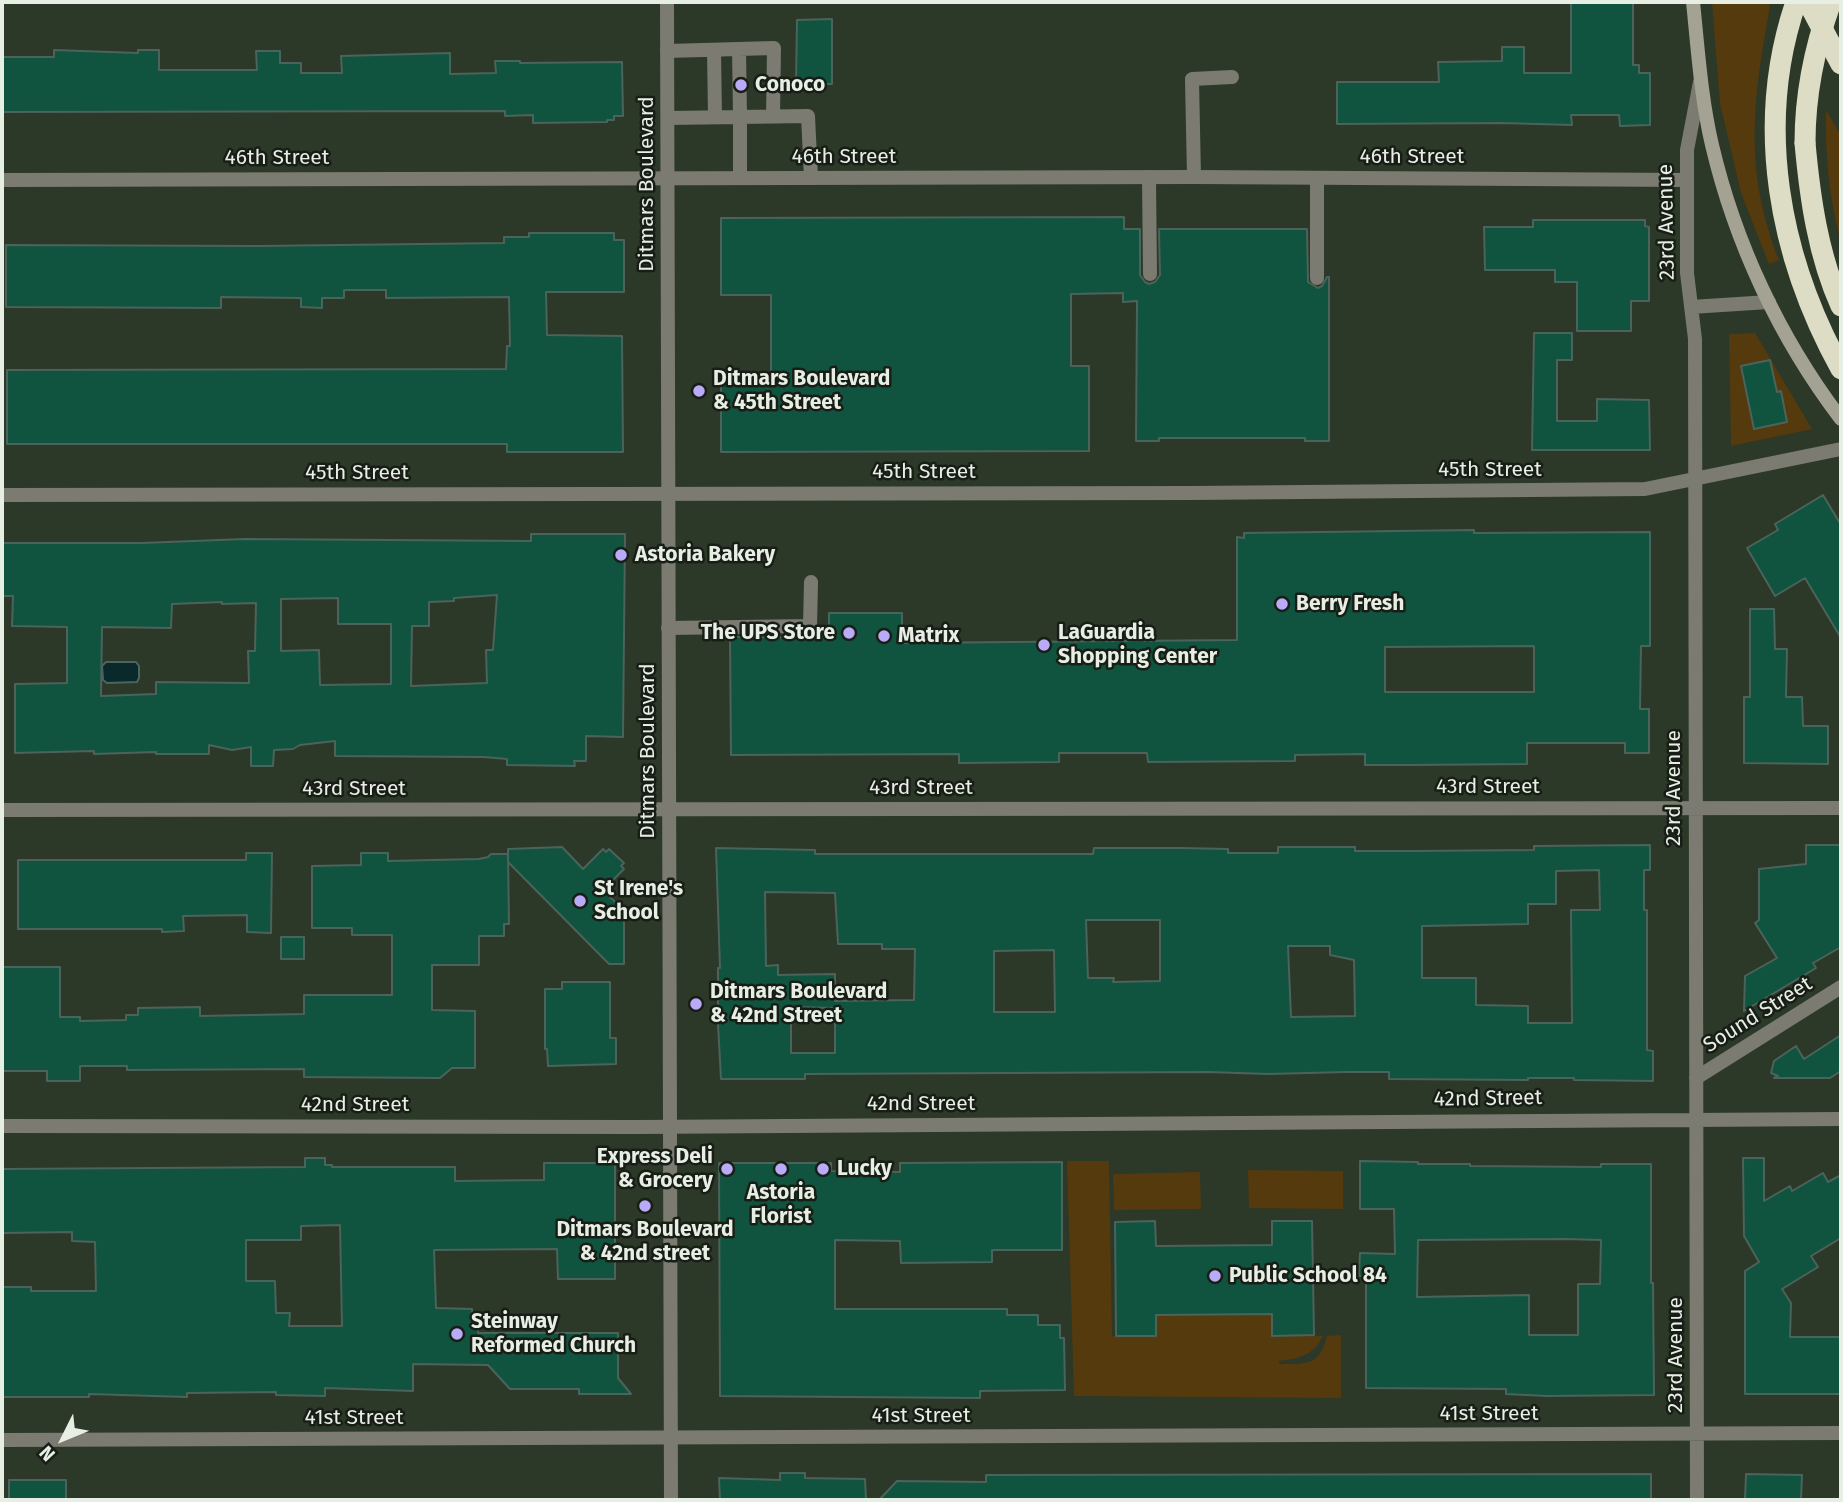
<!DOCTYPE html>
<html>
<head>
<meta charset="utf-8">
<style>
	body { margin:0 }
	#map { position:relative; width:1843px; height:1502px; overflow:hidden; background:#2c3828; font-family:"Fira Sans",sans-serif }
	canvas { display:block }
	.frame { position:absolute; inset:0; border:4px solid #e7eee4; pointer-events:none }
	.north { position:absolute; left:28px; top:1404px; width:70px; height:70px; -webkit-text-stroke:5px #181e16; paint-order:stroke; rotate:227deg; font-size:19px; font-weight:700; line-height:28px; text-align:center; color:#e7eee4 }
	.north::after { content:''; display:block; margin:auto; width:24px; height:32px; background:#e7eee4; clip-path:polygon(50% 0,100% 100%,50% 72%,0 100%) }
</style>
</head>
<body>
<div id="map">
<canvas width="1843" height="1502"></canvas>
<div class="frame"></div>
<div class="north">N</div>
</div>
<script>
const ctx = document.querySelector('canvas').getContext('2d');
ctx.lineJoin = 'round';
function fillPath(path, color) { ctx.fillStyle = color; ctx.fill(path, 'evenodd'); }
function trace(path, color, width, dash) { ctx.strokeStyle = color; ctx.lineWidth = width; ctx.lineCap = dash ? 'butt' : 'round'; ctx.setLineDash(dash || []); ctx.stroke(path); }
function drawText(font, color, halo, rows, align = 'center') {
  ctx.font = font + ' "Fira Sans",sans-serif'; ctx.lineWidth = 5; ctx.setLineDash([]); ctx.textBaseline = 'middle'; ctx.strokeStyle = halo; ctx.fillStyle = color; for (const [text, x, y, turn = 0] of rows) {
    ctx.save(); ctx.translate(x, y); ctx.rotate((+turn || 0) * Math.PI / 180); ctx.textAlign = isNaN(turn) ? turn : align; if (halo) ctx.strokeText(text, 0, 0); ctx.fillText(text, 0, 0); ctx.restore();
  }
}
fillPath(new Path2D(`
	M 1712,2 L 1768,2 L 1770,6 C 1753,100 1743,168 1779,260 L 1769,264 L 1741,193 L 1720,103 Z
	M 1826,110 L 1841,136 L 1841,242 C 1829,198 1825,155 1826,110 Z
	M 1755,333 L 1812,429 L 1731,446 L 1729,334 ZM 1770,360 L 1777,392 L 1781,392 L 1787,421 L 1755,428 L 1742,366 Z
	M 1067,1161 L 1109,1161 L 1112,1336 L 1156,1336 L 1156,1312 L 1191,1315 L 1272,1311 L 1272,1336 L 1323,1336 C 1313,1356 1300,1358 1279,1361 L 1279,1364 C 1306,1364 1320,1366 1327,1336 L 1341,1335 L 1341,1398 L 1074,1396 Z
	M 1248,1170 L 1343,1171 L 1343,1209 L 1249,1208 Z
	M 1200,1172 L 1201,1209 L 1114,1210 L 1113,1174 Z`), '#553a0d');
const water = new Path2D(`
	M 106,662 L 136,662 L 139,666 L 139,678 L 137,682 L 107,683 L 103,680 L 102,666 Z`);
fillPath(water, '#0a292b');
trace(water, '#4c6462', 2);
const building = new Path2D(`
	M 1571,2 L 1633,2 L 1633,65 L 1639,65 L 1639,73 L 1650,73 L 1650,125 L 1620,126 L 1619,115 L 1571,115 L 1572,125 L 1502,123 L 1337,124 L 1337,82 L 1439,82 L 1438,62 L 1502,61 L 1502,47 L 1524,47 L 1524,73 L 1571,73 Z
	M 832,19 L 832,84 L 796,84 L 797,20 Z
	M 54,50 L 138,53 L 138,50 L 159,50 L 159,70 L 257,70 L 256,51 L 280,51 L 280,63 L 301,63 L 301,73 L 342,73 L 341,56 L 450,53 L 450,74 L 496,73 L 495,61 L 520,61 L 520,63 L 622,62 L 623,116 L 614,116 L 614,120 L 607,120 L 607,122 L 533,123 L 533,115 L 505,116 L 505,111 L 2,112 L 2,57 L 54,57 Z
	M 1124,217 L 1124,229 L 1140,229 L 1140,275 L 1145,282 L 1149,284 L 1155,282 L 1160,275 L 1159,229 L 1307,229 L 1308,282 L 1318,288 L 1322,286 L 1327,277 L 1329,277 L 1329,441 L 1305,441 L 1305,438 L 1159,438 L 1159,441 L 1136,441 L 1137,301 L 1123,302 L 1123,293 L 1071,294 L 1071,366 L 1089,366 L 1089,451 L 721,452 L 721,374 L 771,374 L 771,295 L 721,295 L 721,218 Z
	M 1533,220 L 1645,220 L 1645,226 L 1649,227 L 1649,301 L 1631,301 L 1631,331 L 1577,331 L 1577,282 L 1555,282 L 1555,270 L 1485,270 L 1484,227 L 1533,227 Z
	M 529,233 L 614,233 L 614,240 L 624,240 L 624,292 L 546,292 L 547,335 L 622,336 L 623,452 L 507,452 L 507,444 L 7,444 L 7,370 L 506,369 L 507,346 L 510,346 L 509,297 L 386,298 L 386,290 L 344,290 L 344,298 L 322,298 L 322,308 L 301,307 L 301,298 L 221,297 L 221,308 L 6,307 L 6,245 L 258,246 L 504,243 L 504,237 L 529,237 Z
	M 1534,333 L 1572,333 L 1572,360 L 1557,360 L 1557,421 L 1597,421 L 1597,399 L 1649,400 L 1650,450 L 1532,450 Z
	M 1770,360 L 1777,392 L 1781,391 L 1787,422 L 1754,429 L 1741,366 Z
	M 1823,495 L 1841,525 L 1841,638 L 1805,578 L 1775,596 L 1747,548 L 1778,530 L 1775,524 Z
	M 1474,530 L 1474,533 L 1650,532 L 1650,646 L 1641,646 L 1640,709 L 1649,709 L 1649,753 L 1625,753 L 1625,743 L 1527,743 L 1527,764 L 1411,765 L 1365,765 L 1365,754 L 1295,755 L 1295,761 L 1148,762 L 1147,753 L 1059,753 L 1059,762 L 959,763 L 959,754 L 731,755 L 730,637 L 829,637 L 829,613 L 902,613 L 902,643 L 1237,640 L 1237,537 L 1244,538 L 1244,533 ZM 1534,646 L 1534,692 L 1385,692 L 1385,647 Z
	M 531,534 L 625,534 L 623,737 L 586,736 L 586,761 L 574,761 L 575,766 L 507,765 L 507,759 L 484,757 L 335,756 L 335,741 L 300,745 L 293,749 L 274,750 L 273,766 L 251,766 L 251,747 L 232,750 L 209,745 L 209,754 L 156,754 L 156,752 L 94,754 L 94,751 L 15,753 L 15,684 L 67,683 L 67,627 L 12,626 L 13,596 L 2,596 L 2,543 L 142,543 L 245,539 L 531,541 ZM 497,595 L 493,650 L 486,650 L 487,683 L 411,686 L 412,626 L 429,626 L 429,602 L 454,601 L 454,598 ZM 338,598 L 338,624 L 391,624 L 391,684 L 320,685 L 319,650 L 281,651 L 281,599 ZM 222,602 L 222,604 L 256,603 L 255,651 L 248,651 L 249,683 L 156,682 L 156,694 L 101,696 L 102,627 L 171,628 L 172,604 Z
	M 1750,609 L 1774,609 L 1775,649 L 1787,649 L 1786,697 L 1802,697 L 1803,726 L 1828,726 L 1828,764 L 1744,763 L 1744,697 L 1750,697 Z
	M 1650,845 L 1650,870 L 1644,870 L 1644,910 L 1647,910 L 1647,1050 L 1653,1051 L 1653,1081 L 1574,1080 L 1574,1078 L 1528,1078 L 1528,1080 L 1389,1079 L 1389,1072 L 1346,1072 L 1268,1074 L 1208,1072 L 805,1074 L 805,1079 L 721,1079 L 718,1024 L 718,968 L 720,968 L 716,848 L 815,850 L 815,854 L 1093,854 L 1094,848 L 1182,848 L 1228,849 L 1228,853 L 1278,853 L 1278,847 L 1355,847 L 1355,851 L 1413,851 L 1534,850 L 1534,846 ZM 1599,870 L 1600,910 L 1571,910 L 1572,1023 L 1528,1023 L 1528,1006 L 1476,1005 L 1476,978 L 1422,978 L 1422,926 L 1528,924 L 1528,904 L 1556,904 L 1556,871 ZM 765,892 L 835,893 L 838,944 L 882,944 L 882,949 L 915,949 L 914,1000 L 835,1001 L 835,974 L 778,975 L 778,965 L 766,966 ZM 1086,920 L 1160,920 L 1160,981 L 1113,982 L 1114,978 L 1088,978 ZM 1288,946 L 1330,946 L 1330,955 L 1354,960 L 1355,1016 L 1291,1017 ZM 1054,950 L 1055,1012 L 994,1012 L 994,951 ZM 791,1007 L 835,1008 L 835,1053 L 791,1053 Z
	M 1806,845 L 1841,845 L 1841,947 L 1813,963 L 1816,968 L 1744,1011 L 1745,976 L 1777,958 L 1755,923 L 1759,920 L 1759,869 L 1806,864 Z
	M 562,847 L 583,869 L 603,849 L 606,852 L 609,849 L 624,863 L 621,866 L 624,869 L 603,890 L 624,911 L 624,964 L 609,964 L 508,862 L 508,849 Z
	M 246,853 L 272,853 L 271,933 L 247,932 L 247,915 L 183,916 L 184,931 L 162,932 L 162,929 L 18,929 L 18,860 L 246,860 Z
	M 361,853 L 388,853 L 388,861 L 479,859 L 488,857 L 491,854 L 508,854 L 509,924 L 504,924 L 504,936 L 479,936 L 479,965 L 432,965 L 432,1010 L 475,1011 L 475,1068 L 452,1068 L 440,1078 L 304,1077 L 304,1069 L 127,1070 L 127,1066 L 80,1066 L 80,1081 L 47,1081 L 47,1071 L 2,1071 L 2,967 L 60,967 L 60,1017 L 80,1017 L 80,1021 L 126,1020 L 126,1015 L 138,1015 L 138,1008 L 200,1007 L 200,1016 L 304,1014 L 304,995 L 392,995 L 392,935 L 352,935 L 352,928 L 312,928 L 312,866 L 361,865 Z
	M 281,937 L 304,937 L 304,959 L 281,959 Z
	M 562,982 L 610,982 L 610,1038 L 616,1038 L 616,1064 L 548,1066 L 547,1049 L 545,1049 L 545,989 L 562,989 Z
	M 1841,1035 L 1841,1071 L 1830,1078 L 1774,1078 L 1778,1076 L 1771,1073 L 1774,1061 L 1796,1046 L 1804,1059 Z
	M 305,1158 L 325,1158 L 325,1165 L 332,1165 L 332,1167 L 455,1167 L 455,1181 L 544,1180 L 544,1163 L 615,1163 L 615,1279 L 558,1279 L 557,1249 L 434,1250 L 436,1308 L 472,1309 L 472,1324 L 478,1324 L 478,1333 L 618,1333 L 618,1378 L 631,1394 L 579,1394 L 579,1389 L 510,1389 L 488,1365 L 413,1364 L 413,1391 L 325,1388 L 325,1396 L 276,1395 L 276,1392 L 187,1393 L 187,1397 L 89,1394 L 89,1397 L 2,1397 L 2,1287 L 31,1287 L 31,1291 L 96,1291 L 95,1242 L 72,1241 L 72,1232 L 2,1233 L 2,1169 L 305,1167 ZM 340,1225 L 342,1326 L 289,1326 L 290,1313 L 276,1313 L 275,1281 L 246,1281 L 246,1240 L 301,1240 L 301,1226 Z
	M 1743,1158 L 1764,1158 L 1764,1201 L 1790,1186 L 1792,1191 L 1823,1173 L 1828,1182 L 1841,1175 L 1841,1238 L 1811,1256 L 1818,1267 L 1782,1289 L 1791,1303 L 1790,1337 L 1841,1337 L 1841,1394 L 1745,1394 L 1745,1271 L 1759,1262 L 1744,1236 Z
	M 1360,1161 L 1418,1162 L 1418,1164 L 1470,1164 L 1470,1166 L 1601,1167 L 1601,1164 L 1651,1164 L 1651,1283 L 1653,1283 L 1654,1395 L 1547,1396 L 1506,1394 L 1506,1389 L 1366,1388 L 1366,1276 L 1359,1276 L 1360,1253 L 1395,1254 L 1394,1209 L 1360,1209 ZM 1564,1239 L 1601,1240 L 1600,1284 L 1578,1284 L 1578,1335 L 1529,1335 L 1529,1295 L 1417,1297 L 1418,1240 Z
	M 1062,1162 L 1062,1250 L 992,1250 L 992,1262 L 901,1263 L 900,1241 L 835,1240 L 835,1309 L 1007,1309 L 1007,1315 L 1038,1315 L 1038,1325 L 1060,1325 L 1060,1338 L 1064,1338 L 1065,1390 L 980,1391 L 980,1398 L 720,1396 L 719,1163 L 831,1163 L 831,1171 L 900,1172 L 900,1163 Z
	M 1155,1221 L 1156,1246 L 1272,1245 L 1272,1221 L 1312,1221 L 1314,1335 L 1272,1336 L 1272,1314 L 1156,1315 L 1156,1336 L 1116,1336 L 1115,1222 Z
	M 780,1473 L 805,1473 L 805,1478 L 865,1479 L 866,1500 L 720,1500 L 719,1478 L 780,1480 Z
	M 1651,1474 L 1651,1500 L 879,1500 L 897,1481 L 986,1482 L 986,1475 Z
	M 1746,1474 L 1802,1475 L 1801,1500 L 1745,1499 Z
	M 9,1480 L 66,1480 L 66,1500 L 9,1500 Z`);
fillPath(building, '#10533f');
trace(building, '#4b635a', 2);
trace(new Path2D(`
	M 714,50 L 715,117
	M 667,51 L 774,48 L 773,116
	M 668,118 L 740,117 L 739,49
	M 1149,177 L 1150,274
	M 1194,177 L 1192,79 L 1232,77
	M 740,178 L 740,117 L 808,116 L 811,178
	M 1317,178 L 1317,278
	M 668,628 L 810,626 L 811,582`), '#7b7b71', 14);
trace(new Path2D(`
	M 2,180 L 1194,177 L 1687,180
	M 1691,307 L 1769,302
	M 2,495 L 1191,493 L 1645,489 L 1841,449
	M 2,810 L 1841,808
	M 1696,1078 L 1841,987
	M 2,1126 L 637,1127 L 1841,1119
	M 2,1440 L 1841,1433
	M 1697,1500 L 1695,339 L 1687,273 L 1687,150 L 1700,82`), '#7b7b71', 14);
trace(new Path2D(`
	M 667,2 L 671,1500`), '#7b7b71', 14);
trace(new Path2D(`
	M 1693,2 C 1698,50 1701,98 1712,145 C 1735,243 1780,339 1841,419`), '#a3a293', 14);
trace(new Path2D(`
	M 1796,2 C 1754,125 1779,257 1841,369
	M 1808,2 L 1841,64
	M 1805,143 C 1810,198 1818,255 1841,306`), '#dddcc4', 21);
trace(new Path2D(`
	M 1805,143 C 1805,93 1814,49 1831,2`), '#dddcc4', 21);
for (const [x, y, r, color] of [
	[741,85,7,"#b9abf7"],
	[699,391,7,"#b9abf7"],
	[621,555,7,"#b9abf7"],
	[1282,604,7,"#b9abf7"],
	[849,633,7,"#b9abf7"],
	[884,636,7,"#b9abf7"],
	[1044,645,7,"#b9abf7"],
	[580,901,7,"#b9abf7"],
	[696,1004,7,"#b9abf7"],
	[727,1169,7,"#b9abf7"],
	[781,1169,7,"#b9abf7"],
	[823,1169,7,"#b9abf7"],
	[645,1206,7,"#b9abf7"],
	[1215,1276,7,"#b9abf7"],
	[457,1334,7,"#b9abf7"]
]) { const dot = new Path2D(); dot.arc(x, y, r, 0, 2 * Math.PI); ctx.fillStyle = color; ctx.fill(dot); trace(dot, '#181e16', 2.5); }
drawText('bold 21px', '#e7eee4', '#181e16', [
	["Conoco",755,85],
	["Ditmars Boulevard",713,379],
	["& 45th Street",713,403],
	["Astoria Bakery",635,555],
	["Berry Fresh",1296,604],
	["The UPS Store",835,633,"right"],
	["LaGuardia",1058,633],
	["Shopping Center",1058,657],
	["Matrix",898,636],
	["St Irene's",594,889],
	["School",594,913],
	["Ditmars Boulevard",710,992],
	["& 42nd Street",710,1016],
	["Express Deli",713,1157,"right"],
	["& Grocery",713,1181,"right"],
	["Lucky",837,1169],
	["Astoria",781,1193,"center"],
	["Florist",781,1217,"center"],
	["Ditmars Boulevard",645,1230,"center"],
	["& 42nd street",645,1254,"center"],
	["Public School 84",1229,1276],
	["Steinway",471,1322],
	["Reformed Church",471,1346]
], 'left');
drawText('21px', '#e7eee4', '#181e16', [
	["46th Street",844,157],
	["46th Street",1412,157],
	["46th Street",277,158],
	["Ditmars Boulevard",647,184,-90],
	["23rd Avenue",1667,222,-91],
	["45th Street",1490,470],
	["45th Street",924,472],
	["45th Street",357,473],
	["Ditmars Boulevard",648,751,-90],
	["43rd Street",1488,787],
	["43rd Street",921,788],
	["23rd Avenue",1674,788,-90],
	["43rd Street",354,789],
	["Sound Street",1758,1015,-32],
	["42nd Street",1488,1099,-1],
	["42nd Street",921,1104],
	["42nd Street",355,1105],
	["23rd Avenue",1676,1355,-90],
	["41st Street",1489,1414],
	["41st Street",921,1416],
	["41st Street",354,1418]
]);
</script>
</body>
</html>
